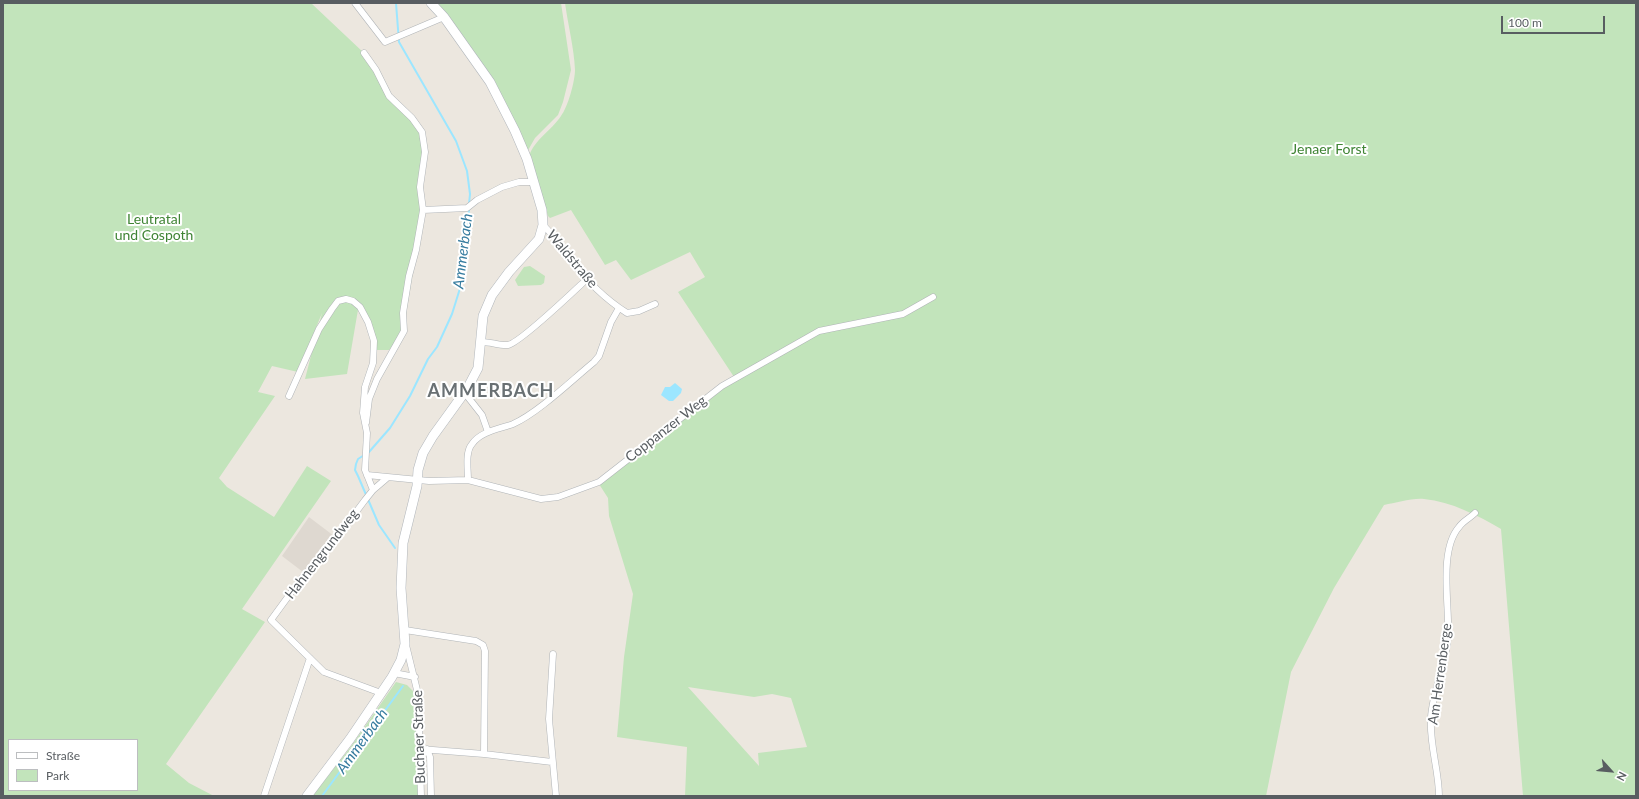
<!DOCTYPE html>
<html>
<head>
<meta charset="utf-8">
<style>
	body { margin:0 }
	#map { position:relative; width:1639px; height:799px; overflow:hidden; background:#ece7df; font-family:Lato,sans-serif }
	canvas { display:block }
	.frame { position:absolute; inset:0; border:4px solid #585d61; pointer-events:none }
	.legend { position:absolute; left:8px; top:739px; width:130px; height:52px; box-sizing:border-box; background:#fff; border:1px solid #bcbec0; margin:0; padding:5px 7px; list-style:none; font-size:12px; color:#585d61 }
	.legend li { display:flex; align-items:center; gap:8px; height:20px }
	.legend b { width:20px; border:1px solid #bcbec0 }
	.north { position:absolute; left:1591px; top:751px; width:40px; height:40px; -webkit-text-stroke:3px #fff; paint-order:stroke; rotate:117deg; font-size:11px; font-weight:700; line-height:16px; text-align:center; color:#585d61 }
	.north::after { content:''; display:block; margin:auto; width:14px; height:18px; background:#585d61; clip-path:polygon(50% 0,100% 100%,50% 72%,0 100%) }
	.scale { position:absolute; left:1501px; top:16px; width:104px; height:18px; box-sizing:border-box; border:2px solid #585d61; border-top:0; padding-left:5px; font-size:12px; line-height:14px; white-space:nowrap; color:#585d61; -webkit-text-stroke:3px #fff; paint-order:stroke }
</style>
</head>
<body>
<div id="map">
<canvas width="1639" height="799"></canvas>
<div class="frame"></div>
<ul class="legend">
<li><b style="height:5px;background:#fff"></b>Straße</li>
<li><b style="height:11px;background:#c2e4bb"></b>Park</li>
</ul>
<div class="north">N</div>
<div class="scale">100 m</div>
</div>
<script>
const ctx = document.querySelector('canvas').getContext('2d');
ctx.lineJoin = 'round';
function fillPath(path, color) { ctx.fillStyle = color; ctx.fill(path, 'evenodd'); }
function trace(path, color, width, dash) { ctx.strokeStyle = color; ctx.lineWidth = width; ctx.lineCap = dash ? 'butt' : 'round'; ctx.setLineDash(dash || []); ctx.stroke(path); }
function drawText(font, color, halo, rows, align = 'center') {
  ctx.font = font + ' Lato,sans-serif'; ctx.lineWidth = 4; ctx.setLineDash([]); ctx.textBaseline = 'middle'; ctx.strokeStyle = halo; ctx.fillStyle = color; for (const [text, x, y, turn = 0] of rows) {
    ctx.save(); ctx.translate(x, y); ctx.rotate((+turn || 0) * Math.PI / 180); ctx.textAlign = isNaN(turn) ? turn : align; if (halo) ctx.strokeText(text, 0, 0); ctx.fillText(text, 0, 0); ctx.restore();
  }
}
fillPath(new Path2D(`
	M 309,517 L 334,536 L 303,572 L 282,556 Z`), '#ded8d0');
fillPath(new Path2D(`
	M 3,3 L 311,3 L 364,53 L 389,96 L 403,110 L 422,135 L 425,152 L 421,172 L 423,210 L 403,332 L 389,350 L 376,350 L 359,304 L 347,374 L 305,379 L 322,313 L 298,372 L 272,366 L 258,392 L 275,396 L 219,478 L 227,487 L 274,517 L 307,466 L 331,481 L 242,609 L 265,622 L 166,764 L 189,783 L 214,796 L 3,796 ZM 9,740 L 137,740 L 137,790 L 9,790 Z
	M 434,3 L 561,3 L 571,70 L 563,102 L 558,115 L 535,138 L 527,152 L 518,130 Z
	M 565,3 L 1636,3 L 1636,796 L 1523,796 L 1501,529 C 1477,515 1452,502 1424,499 C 1411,498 1396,503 1384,505 L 1334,588 L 1291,672 L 1266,796 L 685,796 L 687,747 L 617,737 L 624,657 L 633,594 L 609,516 L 608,498 L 599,484 L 713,395 L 736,380 L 678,292 L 705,277 L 690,252 L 631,280 L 616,260 L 605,265 L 571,210 L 550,218 L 548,216 L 529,156 C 535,139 551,131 561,116 C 568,107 575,81 575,70 C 574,48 568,25 565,3 ZM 688,687 L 754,697 L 772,694 L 791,698 L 807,747 L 758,753 L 759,766 Z
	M 530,266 L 545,276 L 544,283 L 541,285 L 518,286 L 515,280 L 524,267 Z
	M 396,682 L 407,685 L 416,694 L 419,796 L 312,796 L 350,748 Z`), '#c2e4bb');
fillPath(new Path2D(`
	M 675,383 L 682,389 L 681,393 L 673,401 L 669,401 L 661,395 L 665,387 L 670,387 Z`), '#9ce6ff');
trace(new Path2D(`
	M 396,3 L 399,42 L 456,141 L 467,171 L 470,194 L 469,204
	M 395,548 L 379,525 L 358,476 L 355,470 L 356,464 L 358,459 L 369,452 L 390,428 L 410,396 L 428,359 L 437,347 L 452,314 L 462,282 L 469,209
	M 322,796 L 403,686`), '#9ce6ff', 2);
const minor = new Path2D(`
	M 355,3 L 385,42 L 444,17
	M 364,53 L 376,70 L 389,96 L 412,118 L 422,132 L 425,152 L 420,187 L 423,210 L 416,250 L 409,276 L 403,313 L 404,331 L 377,379 L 369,399 L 366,423
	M 423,210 L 467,208 L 477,200 L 502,187 L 519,182 L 533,182
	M 543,225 C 554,235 560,247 569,258 C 585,279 605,299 627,313 L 639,311 L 655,304
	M 480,342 C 489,341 499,346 508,345 C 520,343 574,291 587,279
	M 464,392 L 482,415 L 488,432
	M 289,396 L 319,329 L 332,309 L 338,301 L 346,299 L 353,301 L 360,307 L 368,322 L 374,341 L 373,363 L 365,387 L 363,413 L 367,433 L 365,470 L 373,490
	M 367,475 L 429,481 L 468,480 L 541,499 L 558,497 L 599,482 L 722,386 L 819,331 L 903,314 L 933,297
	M 468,480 C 468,469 465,452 472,444 C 481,431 500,429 513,424 C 538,413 572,380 594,362 L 599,356 L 611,322 L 619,308
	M 405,630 L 476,641 L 483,645 L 485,651 L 484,754 L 420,749
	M 406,645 L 418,694 L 421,796
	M 553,654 L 549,719 L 556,796
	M 394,673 L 415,677
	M 381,693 L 324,672 L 271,620 L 301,579 L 329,548 L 365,500 L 373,490 L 387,478
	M 427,749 L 430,757 L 431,796
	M 484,754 L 552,762
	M 264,796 L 310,658
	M 1439,796 C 1439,770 1429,744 1431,717 C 1433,690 1446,664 1448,637 C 1450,607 1438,551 1459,527 C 1463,521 1470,518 1475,513`);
const secondary = new Path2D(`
	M 307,796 L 350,739 L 392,677 L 401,660 L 405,644 L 401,588 L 403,543 L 417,486 L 418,470 L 423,453 L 433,436 L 467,389 L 478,368 L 483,316 L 492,295 L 509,272 L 539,239 L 543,225 L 542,210 L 527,159 L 515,131 L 490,82 L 444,17 L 431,3`);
trace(minor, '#b0b4b7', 7);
trace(secondary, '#b1b6bb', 10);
trace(minor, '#fff', 6);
trace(secondary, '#fff', 9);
drawText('14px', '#3f8434', '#fff', [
	["Jenaer Forst",1329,149],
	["Leutratal",154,219],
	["und Cospoth",154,235]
]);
drawText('14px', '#585d61', '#fff', [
	["Waldstraße",572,259,50],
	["Coppanzer Weg",666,429,-38],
	["Hahnengrundweg",322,554,-52],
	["Am Herrenberge",1440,674,-82],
	["Buchaer Straße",419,737,-92]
]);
drawText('italic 15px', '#367c9f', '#fff', [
	["Ammerbach",463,251,-83],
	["Ammerbach",362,741,-54]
]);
ctx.letterSpacing = '1px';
drawText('bold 18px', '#697073', '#fff', [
	["AMMERBACH",491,391]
]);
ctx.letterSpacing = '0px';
</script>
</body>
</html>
